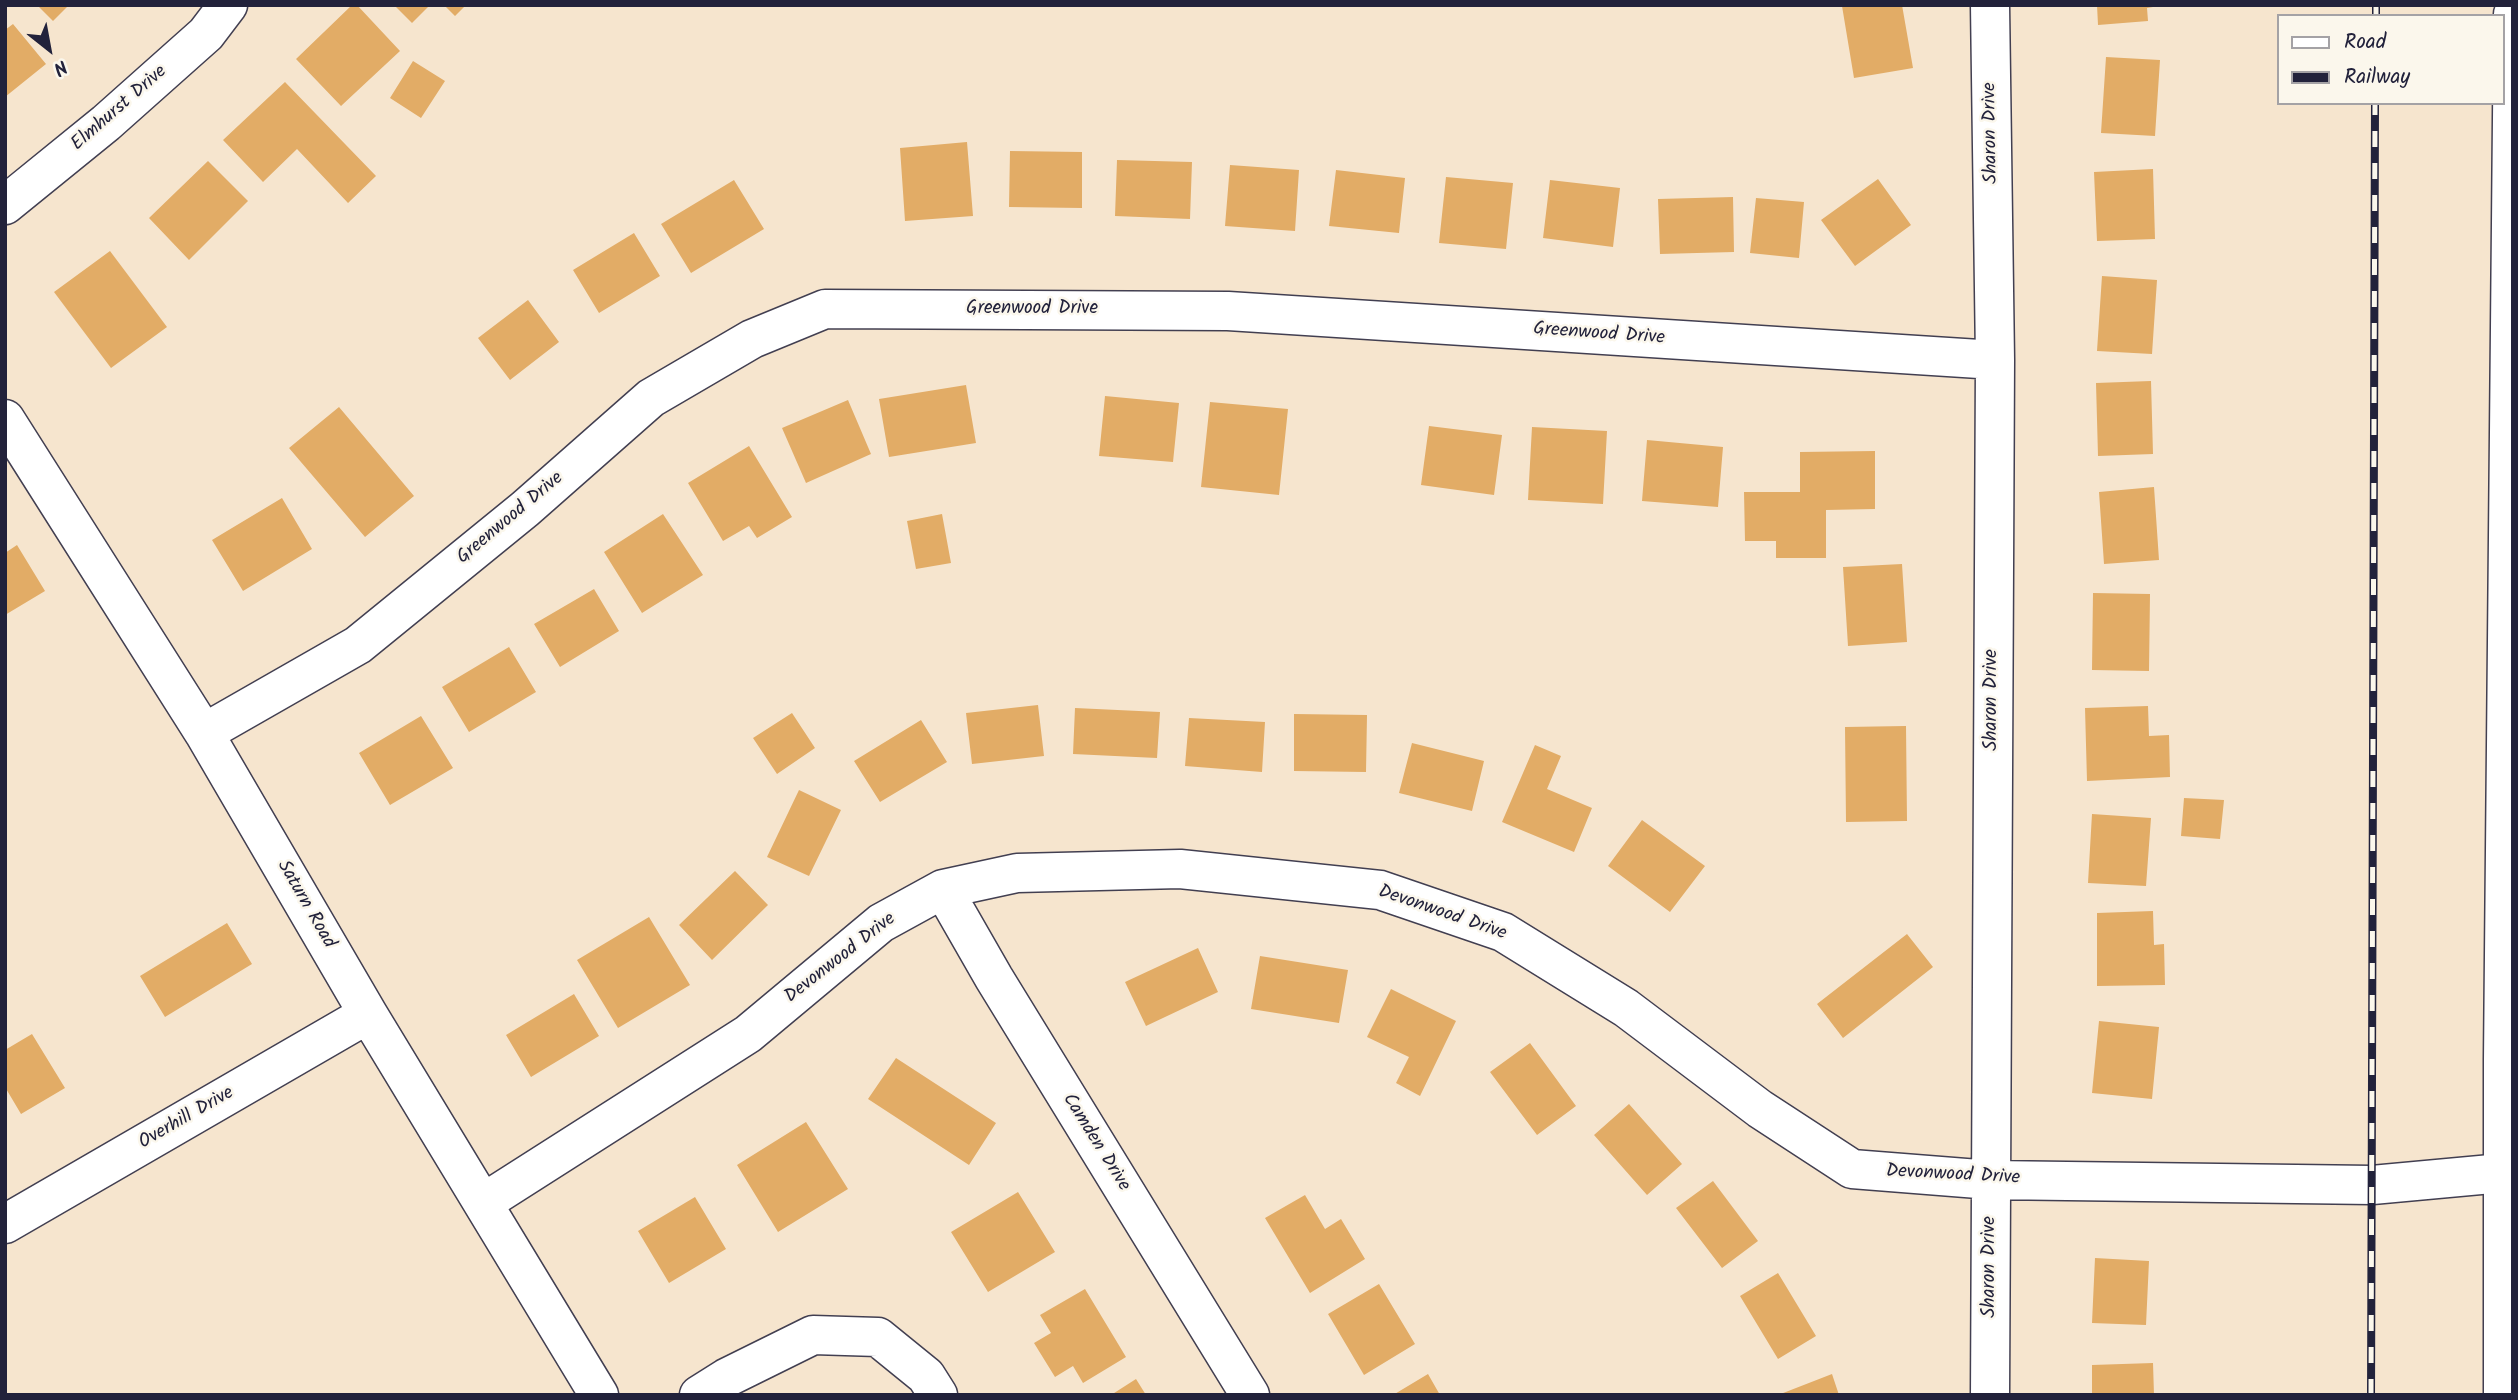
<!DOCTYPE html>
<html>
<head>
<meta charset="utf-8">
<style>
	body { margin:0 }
	#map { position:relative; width:2518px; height:1400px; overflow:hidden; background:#f6e5ce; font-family:Kalam,sans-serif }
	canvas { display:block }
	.frame { position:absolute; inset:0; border:7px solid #22223b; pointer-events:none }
	.legend { position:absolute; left:2277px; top:14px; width:228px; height:91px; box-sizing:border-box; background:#fbf7ec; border:2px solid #a4a2a5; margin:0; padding:9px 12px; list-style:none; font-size:21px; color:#22223b }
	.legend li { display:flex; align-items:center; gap:14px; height:35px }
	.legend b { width:35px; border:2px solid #a4a2a5 }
	.north { position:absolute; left:14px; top:14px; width:70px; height:70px; -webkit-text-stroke:5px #fbf7ec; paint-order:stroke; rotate:149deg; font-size:19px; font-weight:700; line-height:28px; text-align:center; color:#22223b }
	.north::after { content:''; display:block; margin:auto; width:24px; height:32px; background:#22223b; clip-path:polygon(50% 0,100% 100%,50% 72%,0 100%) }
</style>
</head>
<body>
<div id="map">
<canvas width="2518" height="1400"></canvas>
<div class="frame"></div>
<ul class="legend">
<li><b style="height:9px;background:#fff"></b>Road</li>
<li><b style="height:9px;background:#22223b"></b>Railway</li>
</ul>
<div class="north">N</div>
</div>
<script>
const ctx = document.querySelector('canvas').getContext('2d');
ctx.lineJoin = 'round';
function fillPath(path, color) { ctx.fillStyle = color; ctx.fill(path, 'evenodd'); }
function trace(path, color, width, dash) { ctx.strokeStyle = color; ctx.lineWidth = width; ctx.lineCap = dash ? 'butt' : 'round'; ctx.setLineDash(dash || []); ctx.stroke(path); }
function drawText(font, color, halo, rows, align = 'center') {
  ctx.font = font + ' Kalam,sans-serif'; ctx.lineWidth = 5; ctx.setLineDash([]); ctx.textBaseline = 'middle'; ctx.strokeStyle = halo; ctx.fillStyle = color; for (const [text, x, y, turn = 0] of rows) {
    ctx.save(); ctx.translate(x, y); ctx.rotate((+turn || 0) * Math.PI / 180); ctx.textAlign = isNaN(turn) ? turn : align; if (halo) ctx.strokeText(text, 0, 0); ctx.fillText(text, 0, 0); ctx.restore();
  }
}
fillPath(new Path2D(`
	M 37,5 L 69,5 L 53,21 Z
	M 352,5 L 357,5 L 400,51 L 341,106 L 296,59 Z
	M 394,5 L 430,5 L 412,23 Z
	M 444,5 L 466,5 L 455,16 Z
	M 1902,5 L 1913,68 L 1854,78 L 1842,6 Z
	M 2097,5 L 2153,5 L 2153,7 L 2147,8 L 2148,21 L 2098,25 Z
	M 13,24 L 46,64 L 5,97 L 5,30 Z
	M 2106,57 L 2160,60 L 2155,136 L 2101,133 Z
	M 413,61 L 445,81 L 421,118 L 390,98 Z
	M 285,82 L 376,176 L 348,203 L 297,149 L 263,182 L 223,140 Z
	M 967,142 L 973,216 L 905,221 L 900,148 Z
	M 1010,151 L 1082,152 L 1082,208 L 1009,207 Z
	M 1117,160 L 1192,162 L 1190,219 L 1115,216 Z
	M 208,161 L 248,201 L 189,260 L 149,218 Z
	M 1230,165 L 1299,170 L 1295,231 L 1225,226 Z
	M 2153,169 L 2155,239 L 2097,241 L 2094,172 Z
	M 1336,170 L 1405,178 L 1399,233 L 1329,226 Z
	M 1446,177 L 1513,183 L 1506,249 L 1439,243 Z
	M 1878,179 L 1911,225 L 1855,266 L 1821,220 Z
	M 734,180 L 764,229 L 691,273 L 661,224 Z
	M 1550,180 L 1620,188 L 1613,247 L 1543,238 Z
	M 1733,197 L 1734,252 L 1660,254 L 1658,199 Z
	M 1756,198 L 1804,202 L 1799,258 L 1750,253 Z
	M 634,233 L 660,276 L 599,313 L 573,270 Z
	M 110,251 L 167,327 L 111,368 L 54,292 Z
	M 2102,276 L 2157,280 L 2152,354 L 2097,351 Z
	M 528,300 L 559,342 L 510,380 L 478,338 Z
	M 2151,381 L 2153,454 L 2098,456 L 2096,383 Z
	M 966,385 L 976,443 L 889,457 L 879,399 Z
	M 1105,396 L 1179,403 L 1173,462 L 1099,456 Z
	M 848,400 L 871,454 L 806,483 L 782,428 Z
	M 1210,402 L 1288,409 L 1279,495 L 1201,487 Z
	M 339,407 L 414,496 L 365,537 L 289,448 Z
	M 1429,426 L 1502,435 L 1494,495 L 1421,485 Z
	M 1532,427 L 1607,431 L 1603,504 L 1528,500 Z
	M 1647,440 L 1723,447 L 1718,507 L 1642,501 Z
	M 749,446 L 792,517 L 757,538 L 749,526 L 723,541 L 688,483 Z
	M 1875,451 L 1875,509 L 1826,510 L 1826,558 L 1776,558 L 1776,541 L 1745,541 L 1744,492 L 1800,492 L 1800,452 Z
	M 2154,487 L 2159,560 L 2104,564 L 2099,492 Z
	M 282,498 L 312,549 L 243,591 L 212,540 Z
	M 663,514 L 703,575 L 642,613 L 604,552 Z
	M 942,514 L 951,563 L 916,569 L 907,521 Z
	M 17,545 L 45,591 L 5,615 L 5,553 Z
	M 1902,564 L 1907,642 L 1848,646 L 1843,567 Z
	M 594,589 L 619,631 L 560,667 L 534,624 Z
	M 2093,593 L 2150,594 L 2149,671 L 2092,670 Z
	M 509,647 L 536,692 L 469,732 L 442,687 Z
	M 1038,705 L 1044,756 L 972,764 L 966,713 Z
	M 2148,706 L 2149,736 L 2169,735 L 2170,777 L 2087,781 L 2085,708 Z
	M 1075,708 L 1160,712 L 1157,758 L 1073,754 Z
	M 792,713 L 815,748 L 777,774 L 753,738 Z
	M 1294,714 L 1367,715 L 1366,772 L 1294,771 Z
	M 421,716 L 453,768 L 390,805 L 359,753 Z
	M 1189,718 L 1265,722 L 1262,772 L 1185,766 Z
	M 921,720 L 947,762 L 880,802 L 854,761 Z
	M 1906,726 L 1907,821 L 1846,822 L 1845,727 Z
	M 1412,743 L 1484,761 L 1472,811 L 1399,793 Z
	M 1535,745 L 1561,756 L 1547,789 L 1592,808 L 1574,852 L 1502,822 Z
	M 799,790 L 841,810 L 809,876 L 767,857 Z
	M 2184,798 L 2224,800 L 2220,839 L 2181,836 Z
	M 2092,814 L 2151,818 L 2146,886 L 2088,883 Z
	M 1642,820 L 1705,866 L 1670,912 L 1608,866 Z
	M 735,871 L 768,905 L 712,960 L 679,925 Z
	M 2153,911 L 2154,945 L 2164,944 L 2165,985 L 2097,986 L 2097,913 Z
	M 649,917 L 690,985 L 618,1028 L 577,960 Z
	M 227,923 L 252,964 L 165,1017 L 140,976 Z
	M 1907,934 L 1933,967 L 1843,1038 L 1817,1004 Z
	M 1198,948 L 1218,992 L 1146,1026 L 1125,982 Z
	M 1260,956 L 1348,970 L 1339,1023 L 1251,1009 Z
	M 1391,989 L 1456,1021 L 1420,1096 L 1396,1083 L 1409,1057 L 1367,1037 Z
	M 574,994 L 599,1036 L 531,1077 L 506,1035 Z
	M 2099,1021 L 2159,1027 L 2152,1099 L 2092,1093 Z
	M 32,1034 L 65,1088 L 21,1114 L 5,1087 L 5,1050 Z
	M 1530,1043 L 1576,1106 L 1537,1135 L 1490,1072 Z
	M 896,1058 L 996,1123 L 969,1165 L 868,1099 Z
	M 1629,1104 L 1682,1164 L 1647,1195 L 1594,1135 Z
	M 806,1122 L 848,1189 L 778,1232 L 737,1165 Z
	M 1713,1181 L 1758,1241 L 1722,1268 L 1676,1208 Z
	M 1018,1192 L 1055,1252 L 988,1292 L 951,1232 Z
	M 1305,1195 L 1325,1229 L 1341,1219 L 1365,1259 L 1310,1293 L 1265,1218 Z
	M 695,1197 L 726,1249 L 669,1283 L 638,1231 Z
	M 2095,1258 L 2149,1261 L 2146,1325 L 2092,1323 Z
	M 1778,1273 L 1816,1336 L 1778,1359 L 1740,1296 Z
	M 1379,1284 L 1415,1344 L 1364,1375 L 1328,1314 Z
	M 1085,1289 L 1126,1357 L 1083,1383 L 1073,1366 L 1055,1377 L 1034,1343 L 1051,1333 L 1040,1315 Z
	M 2153,1363 L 2154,1395 L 2092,1395 L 2092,1365 Z
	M 1428,1374 L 1440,1395 L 1393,1395 Z
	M 1832,1374 L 1839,1395 L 1778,1395 Z
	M 1136,1379 L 1146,1395 L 1111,1395 Z`), '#e2ac66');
const minor = new Path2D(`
	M 5,205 L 106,123 L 206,34 L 228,5
	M 5,419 L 204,733 L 368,1014 L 599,1395
	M 204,733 L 358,645 L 525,509 L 651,398 L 752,339 L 825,309 L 1228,311 L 1995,360
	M 943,889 L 994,978 L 1250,1395
	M 483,1203 L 748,1034 L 881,923 L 943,889 L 1017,873 L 1180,869 L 1380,890 L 1503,932 L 1626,1008 L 1760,1109 L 1852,1169 L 1991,1180 L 2372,1185 L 2513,1172
	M 5,1224 L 368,1014
	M 699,1395 L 726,1378 L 813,1335 L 878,1337 L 926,1376 L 938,1395
	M 1990,1395 L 1995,360 L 1990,5`);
const major = new Path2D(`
	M 2503,1395 L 2503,1058 L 2513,14`);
trace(minor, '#423f51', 41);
trace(major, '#423f51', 41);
trace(minor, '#fff', 38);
trace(major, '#fff', 38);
const rail = new Path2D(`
	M 2376,16 L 2376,5
	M 2371,1395 L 2375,103`);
trace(rail, '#22223b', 8);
trace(rail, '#fbf7ec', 5, [16]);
drawText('19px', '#22223b', '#fbf7ec', [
	["Elmhurst Drive",120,109,-41],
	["Sharon Drive",1992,133,-91],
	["Greenwood Drive",1032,310],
	["Greenwood Drive",1599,335,4],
	["Greenwood Drive",511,519,-40],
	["Sharon Drive",1993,700,-90],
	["Saturn Road",305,905,60],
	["Devonwood Drive",1442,914,19],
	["Devonwood Drive",841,959,-38],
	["Overhill Drive",187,1119,-30],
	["Camden Drive",1095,1143,58],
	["Devonwood Drive",1953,1176,3],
	["Sharon Drive",1991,1267,-90]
]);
</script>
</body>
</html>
